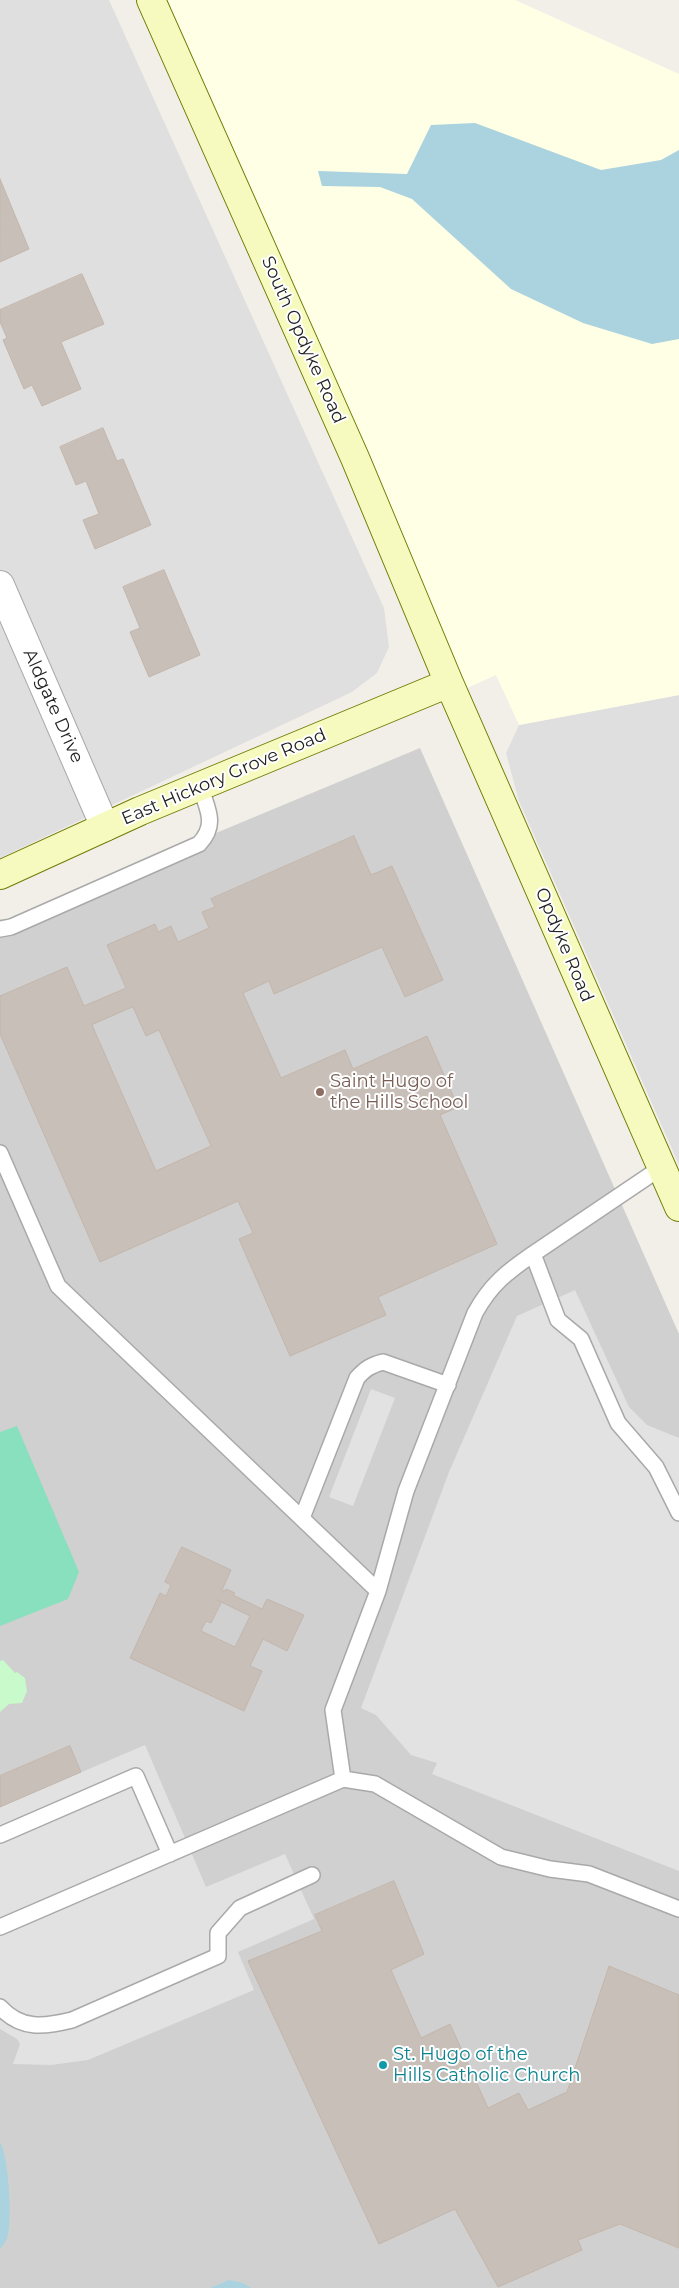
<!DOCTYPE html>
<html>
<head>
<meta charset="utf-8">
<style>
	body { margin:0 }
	canvas { display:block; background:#f2efe9 }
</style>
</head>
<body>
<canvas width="679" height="2288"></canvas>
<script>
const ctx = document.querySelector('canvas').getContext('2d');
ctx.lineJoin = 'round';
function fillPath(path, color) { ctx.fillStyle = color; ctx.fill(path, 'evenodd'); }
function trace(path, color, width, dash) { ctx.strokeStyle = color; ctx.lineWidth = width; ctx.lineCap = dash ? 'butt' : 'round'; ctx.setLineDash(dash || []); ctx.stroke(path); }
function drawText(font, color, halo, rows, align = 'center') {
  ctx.font = font + ' Montserrat,sans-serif'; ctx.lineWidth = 4; ctx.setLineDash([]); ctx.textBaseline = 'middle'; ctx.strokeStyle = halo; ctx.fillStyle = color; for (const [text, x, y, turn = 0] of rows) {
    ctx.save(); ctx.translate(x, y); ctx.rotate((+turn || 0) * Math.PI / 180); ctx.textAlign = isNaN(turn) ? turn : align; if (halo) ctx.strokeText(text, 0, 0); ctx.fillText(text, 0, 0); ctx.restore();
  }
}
fillPath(new Path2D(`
	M 0,0 L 109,0 L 384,608 L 389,647 L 377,673 L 352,692 L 0,858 Z
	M 679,695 L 679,1165 L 519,801 L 506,753 L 519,725 Z`), '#e0dfdf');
fillPath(new Path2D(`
	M 143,0 L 515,0 L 679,74 L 679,695 L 519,725 L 496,675 L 451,695 Z`), '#ffffe5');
fillPath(new Path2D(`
	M 420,748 L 679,1334 L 679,2288 L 0,2288 L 0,923 Z`), '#d0d0d0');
fillPath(new Path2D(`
	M 3,1660 L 15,1673 L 17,1672 L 25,1678 L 27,1691 L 22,1703 L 9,1704 L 0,1712 L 0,1661 Z`), '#c8facc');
fillPath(new Path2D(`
	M 17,1426 L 79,1572 L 68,1599 L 0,1626 L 0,1432 Z`), '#88e0be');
fillPath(new Path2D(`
	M 575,1290 L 629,1407 L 647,1425 L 679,1438 L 679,1871 L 432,1774 L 437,1763 L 411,1755 L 376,1715 L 361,1708 L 449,1472 L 517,1316 Z
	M 371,1389 L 395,1398 L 353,1506 L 329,1497 Z
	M 145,1745 L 206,1887 L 285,1854 L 314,1919 L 238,1952 L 254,1990 L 88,2060 L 51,2065 L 13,2064 L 20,2044 L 17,2039 L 0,2029 L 0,1807 Z`), '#e2e2e2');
fillPath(new Path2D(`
	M 475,123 L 601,170 L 661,160 L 679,150 L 679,339 L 652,344 L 583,323 L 511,289 L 412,199 L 380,187 L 322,186 L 318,171 L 407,174 L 431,125 Z
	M 0,2142 C 9,2159 12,2216 8,2235 C 7,2240 3,2245 0,2249 Z
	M 229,2280 L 243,2283 L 251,2288 L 210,2288 Z`), '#aad3df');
const building = new Path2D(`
	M 0,179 L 29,249 L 0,262 Z
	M 82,274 L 104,324 L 61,342 L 81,389 L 42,406 L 32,385 L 24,389 L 3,340 L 7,338 L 0,322 L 0,310 Z
	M 103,428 L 117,461 L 123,459 L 151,525 L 95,549 L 83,520 L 99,514 L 86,481 L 76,485 L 60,447 Z
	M 164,570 L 200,655 L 149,677 L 130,632 L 140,628 L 123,587 Z
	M 354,836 L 371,875 L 392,866 L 443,980 L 405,997 L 382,947 L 274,994 L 269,981 L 243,993 L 281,1078 L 345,1050 L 353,1069 L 427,1036 L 458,1107 L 440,1115 L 497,1244 L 378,1297 L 386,1315 L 290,1356 L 239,1239 L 253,1233 L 238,1201 L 100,1262 L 0,1034 L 0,996 L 67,967 L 84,1006 L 126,988 L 107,945 L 155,924 L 158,932 L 171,926 L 178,942 L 209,928 L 202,912 L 215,907 L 211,899 ZM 133,1007 L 146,1036 L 159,1030 L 211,1146 L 156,1171 L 92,1025 Z
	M 182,1547 L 231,1570 L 222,1590 L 225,1591 L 226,1589 L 235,1593 L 233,1595 L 262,1609 L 267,1599 L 304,1615 L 287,1651 L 263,1639 L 250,1666 L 262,1671 L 244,1711 L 130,1658 L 160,1593 L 166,1596 L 171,1585 L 165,1582 ZM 217,1600 L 250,1616 L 235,1647 L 201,1631 L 206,1621 L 211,1623 L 221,1603 Z
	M 70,1746 L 81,1772 L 0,1807 L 0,1776 Z
	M 394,1881 L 424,1954 L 391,1970 L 421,2038 L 450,2024 L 488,2108 L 519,2093 L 528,2110 L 567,2092 L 609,1966 L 679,1995 L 679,2248 L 620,2224 L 578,2240 L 582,2250 L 498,2287 L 455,2209 L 379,2244 L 248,1961 L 322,1931 L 315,1915 Z`);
fillPath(building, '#c7bfb8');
trace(building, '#c4b6ab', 1);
const lane = new Path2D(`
	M 0,929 L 11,927 L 199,844 C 218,824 207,809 200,786
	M 0,1153 L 58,1286 L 378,1591
	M 662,1167 L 533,1254 L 558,1320 L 581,1339 L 618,1423 L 656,1467 L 679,1513
	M 302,1518 L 357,1378 C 365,1369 371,1365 383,1362 L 448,1385
	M 343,1779 L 333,1710 L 378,1591 L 406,1491 L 475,1313 C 491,1284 507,1272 533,1254
	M 0,1835 L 136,1776 L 170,1854
	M 0,1927 L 343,1779 L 375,1784 L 501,1857 L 550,1869 L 589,1874 L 679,1909
	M 0,2007 C 21,2030 44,2027 72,2020 L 218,1956 L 218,1933 L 240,1908 L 312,1875`);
const street = new Path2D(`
	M 0,585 L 105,827`);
const secondary = new Path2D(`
	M 151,0 L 355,458 L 449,683 L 679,1207
	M 0,875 L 140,811 L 449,683`);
trace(lane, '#a9a9a9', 18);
trace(street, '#a9a9a9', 30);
trace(secondary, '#707d05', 30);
trace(lane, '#fff', 15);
trace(street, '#fff', 28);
trace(secondary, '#f7fabf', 28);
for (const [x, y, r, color] of [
	[320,1092,5,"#8d6e63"],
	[383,2065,5,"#0f9aa8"]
]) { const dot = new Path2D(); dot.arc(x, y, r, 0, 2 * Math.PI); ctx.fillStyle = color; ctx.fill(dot); trace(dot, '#fff', 2); }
drawText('18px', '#222', '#fff', [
	["South Opdyke Road",303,340,66],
	["Aldgate Drive",53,706,66],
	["East Hickory Grove Road",224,777,-23],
	["Opdyke Road",564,945,67]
]);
drawText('18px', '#785e54', '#fff', [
	["Saint Hugo of",330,1082],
	["the Hills School",330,1103]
], 'left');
drawText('18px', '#0d838f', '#fff', [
	["St. Hugo of the",393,2055],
	["Hills Catholic Church",393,2076]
], 'left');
</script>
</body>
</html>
